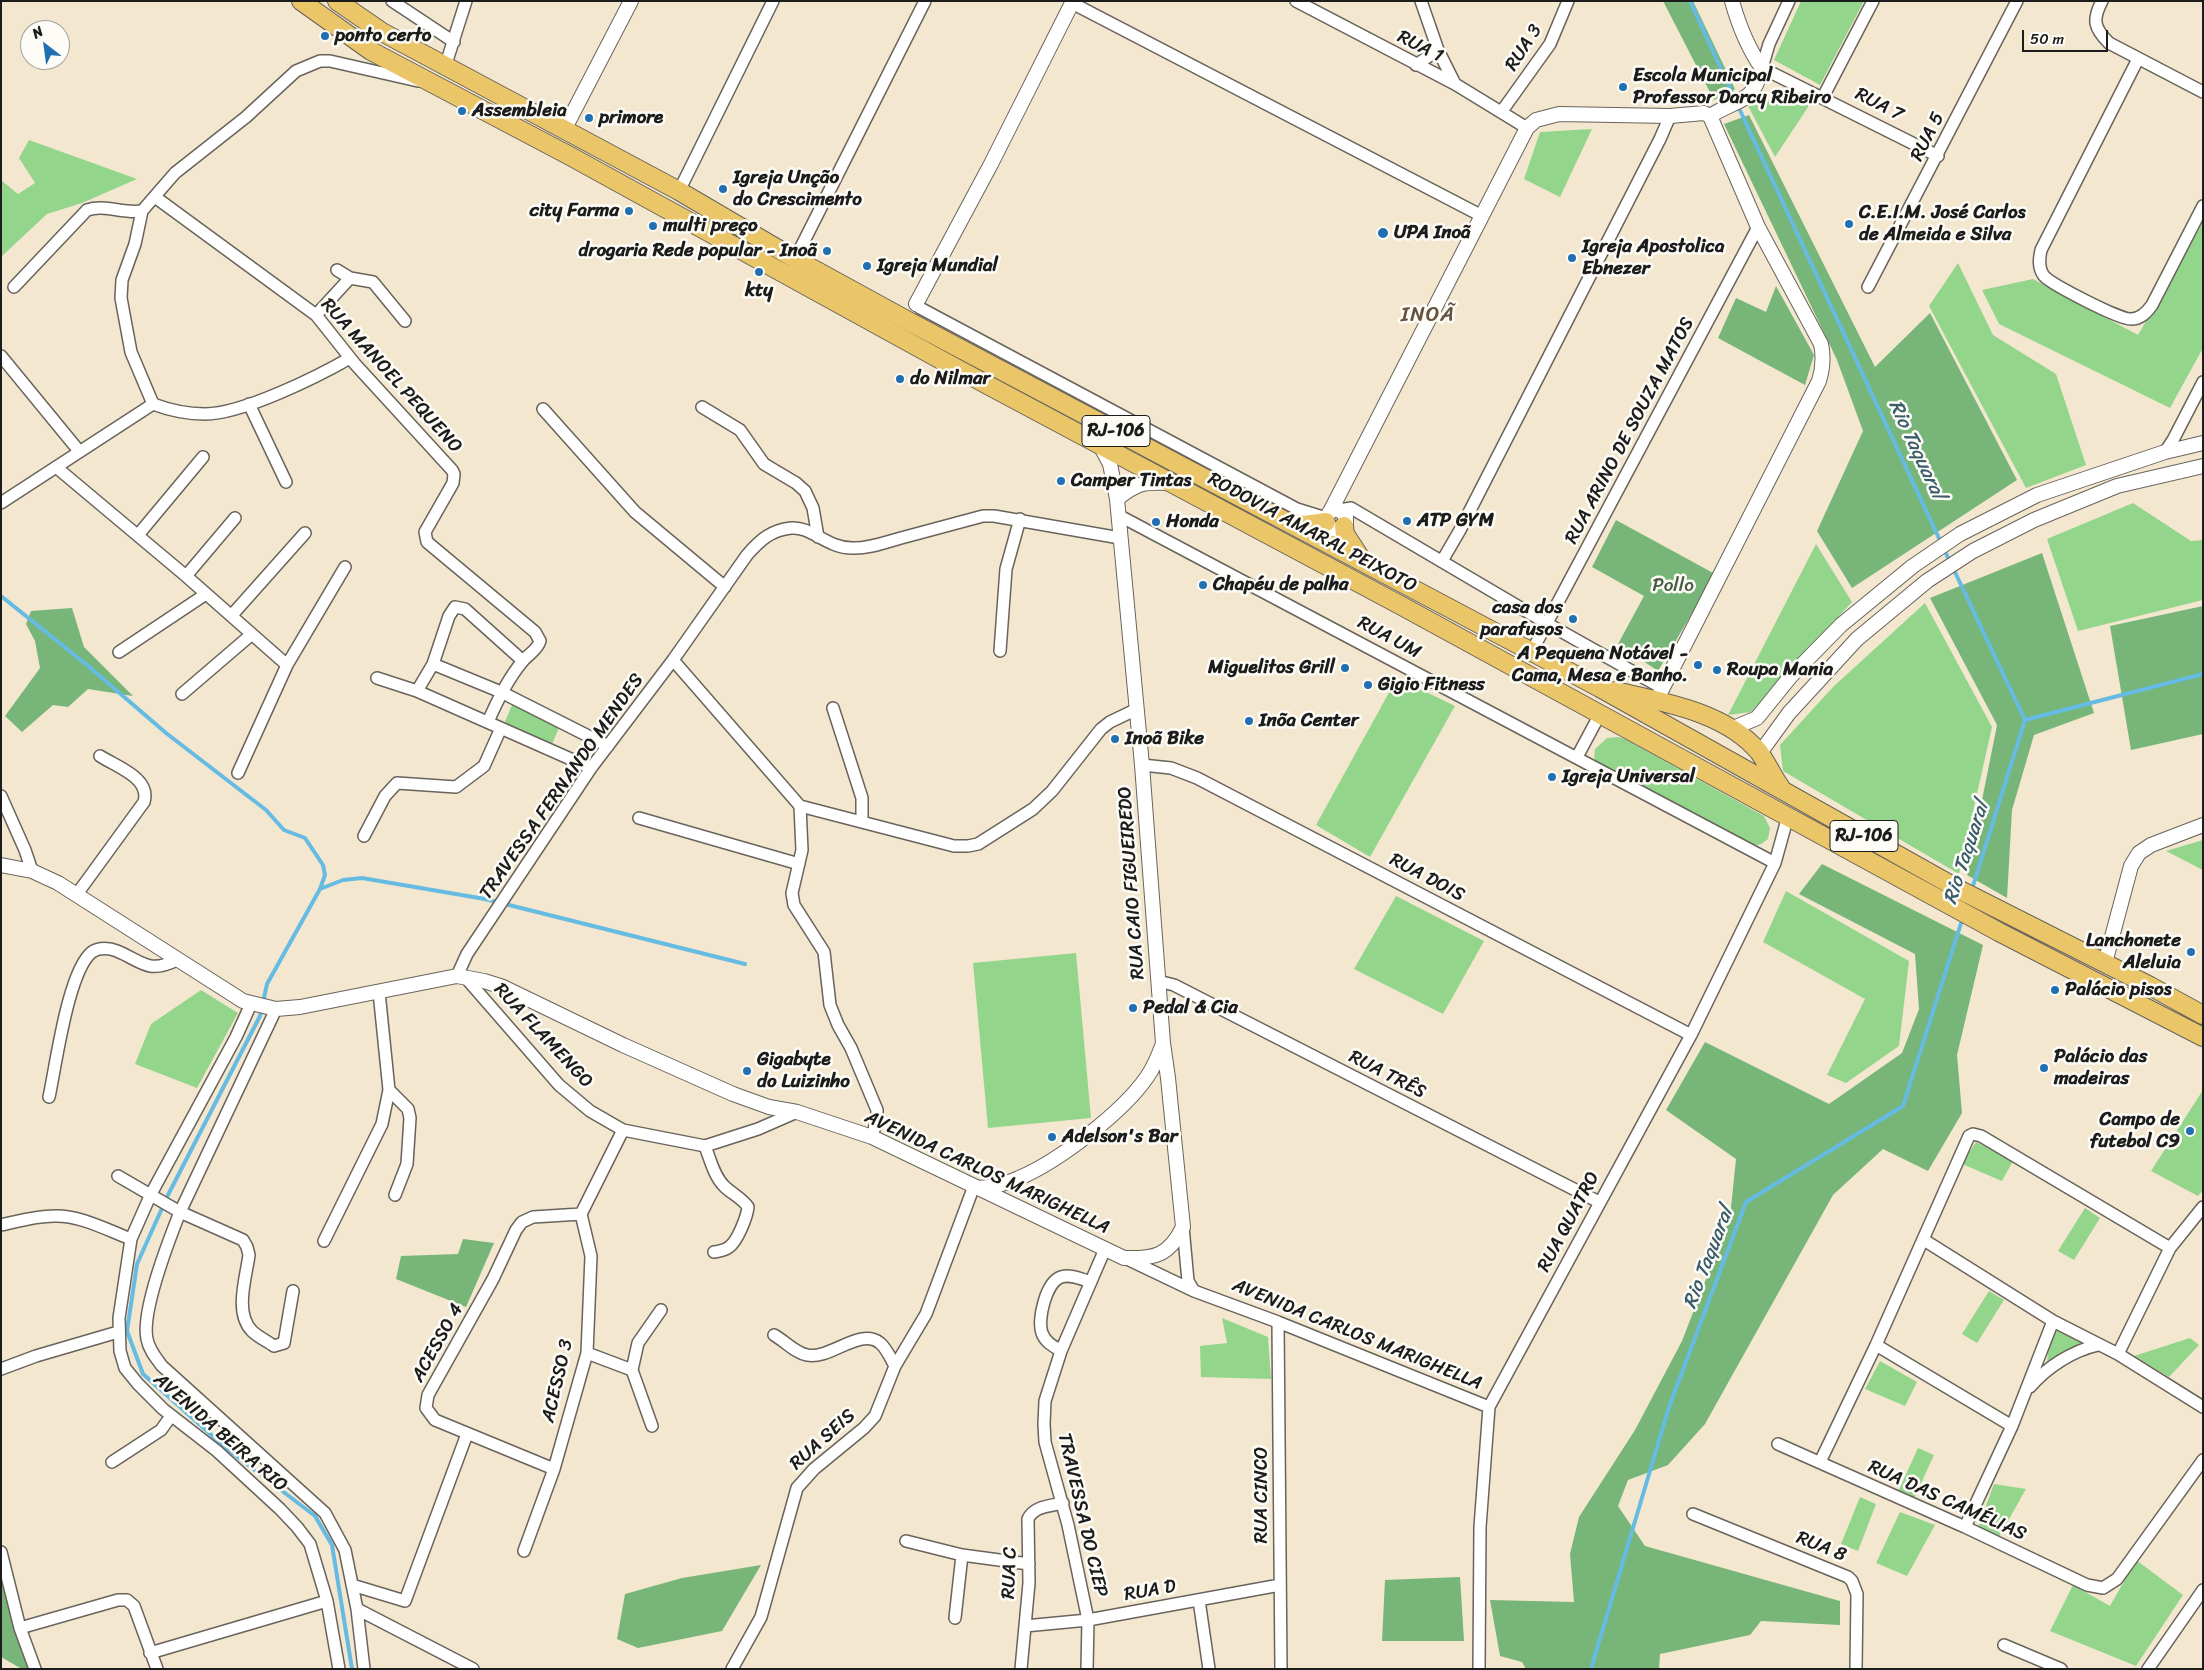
<!DOCTYPE html>
<html>
<head>
<meta charset="utf-8">
<style>
	body { margin:0 }
	#map { position:relative; width:2204px; height:1670px; overflow:hidden; background:#f4e7d0; font-family:Sriracha,sans-serif }
	canvas { display:block }
	.frame { position:absolute; inset:0; border:2px solid #1c1c1c; pointer-events:none }
	.north { position:absolute; left:20px; top:20px; width:50px; height:50px; box-sizing:border-box; background:#fdfcf7; border:1px solid #a3a29f; border-radius:50%; rotate:330deg; font-size:14px; font-weight:700; line-height:20px; text-align:center; color:#1c1c1c }
	.north::after { content:''; display:block; margin:auto; width:18px; height:22px; background:#1f6fb2; clip-path:polygon(50% 0,100% 100%,50% 72%,0 100%) }
	.scale { position:absolute; left:2022px; top:30px; width:86px; height:22px; box-sizing:border-box; border:2px solid #1c1c1c; border-top:0; padding-left:6px; font-size:15px; line-height:18px; white-space:nowrap; color:#1c1c1c; -webkit-text-stroke:4px #fdfcf7; paint-order:stroke }
</style>
</head>
<body>
<div id="map">
<canvas width="2204" height="1670"></canvas>
<div class="frame"></div>
<div class="north">N</div>
<div class="scale">50 m</div>
</div>
<script>
const ctx = document.querySelector('canvas').getContext('2d');
ctx.lineJoin = 'round';
function fillPath(path, color) { ctx.fillStyle = color; ctx.fill(path, 'evenodd'); }
function trace(path, color, width, dash) { ctx.strokeStyle = color; ctx.lineWidth = width; ctx.lineCap = dash ? 'butt' : 'round'; ctx.setLineDash(dash || []); ctx.stroke(path); }
function drawText(font, color, halo, rows, align = 'center') {
  ctx.font = font + ' Sriracha,sans-serif'; ctx.lineWidth = 5; ctx.setLineDash([]); ctx.textBaseline = 'middle'; ctx.strokeStyle = halo; ctx.fillStyle = color; for (const [text, x, y, turn = 0] of rows) {
    ctx.save(); ctx.translate(x, y); ctx.rotate((+turn || 0) * Math.PI / 180); ctx.textAlign = isNaN(turn) ? turn : align; if (halo) ctx.strokeText(text, 0, 0); ctx.fillText(text, 0, 0); ctx.restore();
  }
}
fillPath(new Path2D(`
	M 1801,1 L 1864,1 L 1820,85 L 1774,60 Z
	M 1794,94 L 1812,101 L 1775,157 L 1748,106 Z
	M 1592,129 L 1560,197 L 1524,179 L 1540,132 Z
	M 29,140 L 137,179 L 82,203 L 47,214 L 1,257 L 1,180 L 18,194 L 35,183 L 19,158 Z
	M 2203,222 L 2203,348 L 2170,408 L 1999,324 L 1982,290 L 2033,279 L 2138,335 Z
	M 1958,263 L 1993,335 L 2056,374 L 2086,465 L 2026,488 L 1929,306 Z
	M 2133,503 L 2191,541 L 2203,540 L 2203,600 L 2078,631 L 2047,539 Z
	M 1816,544 L 1852,602 L 1751,712 L 1728,715 Z
	M 1925,603 L 1992,727 L 1959,874 L 1783,771 L 1780,745 L 1833,687 Z
	M 1397,678 L 1455,706 L 1370,857 L 1316,825 Z
	M 514,700 L 562,721 L 552,744 L 504,724 Z
	M 1618,737 L 1625,739 L 1764,816 L 1770,828 L 1768,839 L 1761,844 L 1748,847 L 1600,769 L 1594,758 L 1595,749 L 1607,738 Z
	M 2203,840 L 2203,870 L 2166,851 Z
	M 1786,891 L 1909,961 L 1899,1046 L 1846,1083 L 1827,1075 L 1865,999 L 1763,942 Z
	M 1396,896 L 1484,941 L 1443,1014 L 1354,969 Z
	M 1076,953 L 1091,1118 L 988,1128 L 973,963 Z
	M 201,990 L 238,1013 L 197,1088 L 135,1064 L 151,1024 Z
	M 2203,1090 L 2203,1190 L 2198,1196 L 2151,1171 Z
	M 1976,1142 L 2013,1161 L 2002,1181 L 1962,1164 Z
	M 2085,1208 L 2100,1218 L 2074,1260 L 2058,1251 Z
	M 1989,1291 L 2004,1300 L 1977,1343 L 1962,1334 Z
	M 1222,1318 L 1268,1337 L 1271,1379 L 1201,1377 L 1200,1346 L 1227,1343 Z
	M 2060,1329 L 2071,1334 L 2085,1344 L 2047,1366 C 2048,1353 2048,1337 2060,1329 Z
	M 2190,1338 L 2199,1345 L 2169,1377 L 2134,1356 Z
	M 1880,1361 L 1917,1382 L 1905,1406 L 1865,1389 Z
	M 1918,1448 L 1934,1455 L 1913,1501 L 1897,1494 Z
	M 1994,1484 L 2026,1489 L 1999,1537 L 1978,1527 Z
	M 1860,1497 L 1876,1504 L 1858,1551 L 1841,1544 Z
	M 1900,1512 L 1935,1525 L 1907,1576 L 1876,1563 Z
	M 2136,1560 L 2183,1595 L 2136,1666 L 2050,1631 L 2073,1585 L 2110,1606 Z`), '#94d58c');
fillPath(new Path2D(`
	M 1663,1 L 1693,1 L 1735,89 L 1714,100 Z
	M 1749,115 L 1875,367 L 1930,313 L 2017,480 L 1852,588 L 1817,531 L 1863,431 L 1837,360 L 1724,124 Z
	M 1776,286 L 1814,355 L 1805,385 L 1718,338 L 1736,298 L 1766,312 Z
	M 1616,520 L 1715,574 L 1658,671 L 1618,644 L 1644,596 L 1592,567 Z
	M 2042,553 L 2094,713 L 2034,735 L 2012,810 L 2007,898 L 1967,875 L 1997,725 L 1930,598 Z
	M 2203,606 L 2203,734 L 2131,750 L 2110,626 Z
	M 72,608 L 84,647 L 133,696 L 88,689 L 68,707 L 53,705 L 22,732 L 5,716 L 40,668 L 35,641 L 26,624 L 31,611 Z
	M 1822,864 L 1983,945 L 1957,1055 L 1962,1113 L 1928,1171 L 1883,1149 L 1833,1195 L 1705,1424 L 1668,1465 L 1628,1480 L 1618,1506 L 1645,1546 L 1840,1601 L 1840,1625 L 1761,1621 L 1750,1635 L 1660,1654 L 1659,1669 L 1526,1669 L 1522,1662 L 1500,1656 L 1490,1600 L 1574,1602 L 1570,1554 L 1579,1517 L 1635,1430 L 1682,1341 L 1730,1217 L 1736,1159 L 1666,1110 L 1705,1042 L 1829,1104 L 1902,1053 L 1919,1009 L 1915,954 L 1799,894 Z
	M 463,1239 L 494,1243 L 466,1307 L 396,1279 L 401,1256 L 458,1254 Z
	M 761,1565 L 722,1631 L 638,1648 L 617,1639 L 625,1594 L 682,1578 Z
	M 1,1567 L 29,1647 L 29,1669 L 22,1669 L 1,1657 Z
	M 1460,1577 L 1464,1641 L 1382,1641 L 1385,1580 Z`), '#77b678');
trace(new Path2D(`
	M 1690,1 L 1735,99
	M 1738,106 L 1950,562
	M 1953,568 L 2025,720 L 1972,889
	M 1,596 L 87,665 L 166,733 L 266,810 L 284,830 L 305,838 L 323,865 L 325,875 L 320,889 L 267,984 L 260,1016 L 168,1195 L 137,1264 L 127,1331 L 143,1374 L 226,1448 L 315,1516 L 332,1545 L 352,1669
	M 2025,720 L 2203,674
	M 320,889 L 343,880 L 362,878 L 485,899 L 745,964
	M 1591,1669 L 1669,1407 L 1746,1202 L 1903,1106 L 1963,917`), '#66bbe2', 4);
const minor = new Path2D(`
	M 392,1 L 454,42
	M 1296,1 L 1455,84 L 1527,128
	M 1421,1 L 1438,50 L 1455,84
	M 1789,1 L 1769,44 L 1762,68 L 1938,156
	M 2102,1 C 2092,20 2094,28 2109,43 L 2203,92
	M 1072,3 L 1482,216
	M 2138,59 L 2041,250 C 2039,259 2038,268 2044,276 C 2051,284 2120,320 2131,319 C 2141,319 2147,312 2152,305 L 2203,206
	M 1416,65 L 1438,50
	M 445,67 L 466,1
	M 1823,97 L 1873,1
	M 1502,111 L 1550,44 L 1568,1
	M 679,191 L 773,1
	M 155,197 L 316,315 L 355,364 L 452,470 L 454,474 L 453,483 L 425,532 L 427,542 L 535,632 L 540,641 C 537,651 528,654 522,662 C 507,680 497,701 488,722
	M 795,259 L 925,1
	M 350,278 L 373,282 L 405,321
	M 14,287 L 87,210 C 105,204 123,214 142,211
	M 1868,287 L 2017,1
	M 916,304 L 920,308 L 1297,509 L 1326,518
	M 316,315 L 350,278 L 337,270
	M 1,356 L 79,451
	M 153,404 L 131,352 L 121,298 L 122,280 L 135,244 L 142,211 L 175,173 L 246,117 L 296,71 L 320,61 L 330,61 L 418,81
	M 153,404 C 169,410 187,414 205,414 C 242,414 317,377 350,358
	M 249,404 L 286,482
	M 702,407 L 740,430 L 764,464 L 796,483 L 805,491 L 813,508 L 818,537
	M 543,409 L 635,512 L 725,587
	M 2165,452 L 2173,440 L 2203,382
	M 56,467 L 186,576 L 287,665
	M 1,503 L 153,404
	M 1340,510 L 1351,508 L 1548,624 L 1662,688
	M 1118,515 L 1775,863
	M 138,535 L 203,457
	M 1442,561 L 1460,530 L 1660,139 L 1670,116
	M 186,576 L 235,518
	M 232,615 L 305,533
	M 1000,651 L 1006,569 L 1020,519
	M 1532,651 L 1758,227
	M 119,652 L 206,594
	M 673,660 L 800,806 L 954,846 L 968,846 L 978,844 L 1033,809 L 1052,791 L 1101,729 L 1110,722 L 1137,709
	M 433,664 L 501,692 L 608,746
	M 377,678 L 417,691 L 591,768
	M 417,691 L 433,664 L 449,616 L 455,607 L 465,609 L 523,661
	M 182,694 L 252,634
	M 833,708 L 862,798 L 862,822
	M 1577,757 L 1600,714
	M 1142,765 L 1171,768 L 1197,778 L 1691,1035
	M 238,773 L 287,665 L 345,567
	M 1,796 L 25,850 L 32,871
	M 800,806 L 802,850 L 792,893 L 794,905 L 824,952 L 830,1005 L 838,1025 L 851,1048 L 877,1110 L 877,1119 L 872,1137
	M 639,818 L 799,864
	M 364,836 L 385,796 L 397,783 L 456,787 L 484,766 L 501,728
	M 77,894 L 144,802 C 151,778 117,767 100,756
	M 457,976 L 467,954 L 591,768 L 673,660 L 747,555 C 760,540 771,530 791,528 C 811,526 827,548 852,548 C 868,549 886,542 901,538 C 928,531 956,523 983,516 L 994,516 L 1120,538
	M 465,977 L 559,1085 L 590,1111 L 623,1130 L 705,1146 L 758,1129 L 797,1112
	M 1158,981 L 1174,985 L 1599,1202
	M 251,1004 L 236,1037 L 151,1194 L 131,1239 L 119,1318 L 120,1351 L 125,1368 L 138,1384 L 163,1409 L 217,1451 L 280,1509 L 297,1527 L 310,1544 L 327,1601 L 339,1669
	M 276,1009 L 180,1212 C 169,1240 141,1311 147,1339 C 149,1350 156,1358 162,1366 L 325,1513 L 345,1550 L 357,1609 L 364,1669
	M 389,1090 L 408,1109 L 410,1118 L 407,1164 L 395,1195
	M 49,1097 C 56,1065 68,971 92,952 C 99,947 110,948 117,951 C 143,962 148,974 177,960
	M 705,1146 C 710,1159 714,1176 724,1186 C 732,1194 742,1198 748,1207 C 747,1217 737,1242 729,1247 C 724,1251 720,1251 714,1252
	M 118,1176 L 180,1212 L 243,1240 L 247,1247 L 249,1255 C 246,1278 234,1313 252,1331 C 258,1337 267,1341 274,1346 L 284,1343 L 293,1291
	M 581,1214 L 623,1130
	M 1,1225 C 19,1221 36,1216 54,1216 C 80,1215 107,1230 131,1239
	M 1183,1227 L 1188,1281 L 1194,1291
	M 1924,1240 L 2053,1321 L 2118,1354 L 2203,1407
	M 324,1241 L 382,1124 L 389,1090 L 379,992
	M 1125,1258 L 1194,1291 L 1278,1322 L 1489,1407
	M 1278,1322 L 1281,1669
	M 774,1335 C 785,1341 795,1353 807,1355 C 830,1360 860,1327 880,1343 C 887,1349 891,1359 895,1366
	M 1876,1345 L 2012,1426
	M 1061,1351 C 1053,1346 1045,1342 1042,1333 C 1037,1320 1046,1282 1061,1277 C 1071,1274 1081,1279 1091,1282
	M 587,1353 L 632,1370
	M 2118,1354 L 2170,1248 L 2203,1207
	M 1,1369 L 36,1356 L 118,1332
	M 2030,1387 C 2047,1367 2072,1351 2098,1345
	M 652,1426 L 632,1370 L 638,1343 L 661,1310
	M 1778,1444 L 1965,1527 L 2087,1585 L 2103,1588 L 2117,1579 L 2203,1460
	M 112,1462 L 161,1430 L 171,1416
	M 1820,1462 L 1876,1345 L 1969,1136 L 1973,1134 L 1981,1136 L 2170,1248
	M 554,1469 L 435,1420 L 426,1408 L 428,1395 L 493,1279 L 516,1230 L 522,1222 L 533,1217 L 581,1214
	M 1693,1514 L 1848,1577 L 1852,1581 L 1857,1594 L 1856,1669
	M 1965,1527 L 2012,1426 L 2053,1321
	M 906,1541 L 962,1555 L 1029,1564
	M 524,1551 L 554,1469 L 587,1353 L 591,1256 L 581,1214
	M 1,1552 L 20,1628 L 35,1669
	M 352,1585 L 405,1601 L 467,1434
	M 1199,1600 L 1209,1669
	M 357,1609 L 473,1669
	M 955,1618 L 962,1555
	M 1025,1626 L 1088,1620 L 1280,1585
	M 20,1628 L 118,1600 L 127,1600 L 134,1606 L 157,1669
	M 2004,1645 L 2061,1669
	M 150,1653 L 327,1601
	M 732,1669 L 761,1617 L 797,1488 L 814,1469 L 864,1428 L 875,1416 L 895,1366 L 926,1314 L 974,1186
	M 1021,1669 L 1029,1583 L 1028,1519 C 1034,1506 1050,1506 1063,1503
	M 1087,1669 L 1088,1620 L 1068,1525 L 1045,1442 L 1044,1424 L 1045,1401 L 1061,1351 L 1105,1249
	M 1479,1669 L 1480,1527 L 1489,1407 L 1691,1035 L 1775,863 L 1788,816
	M 2148,1669 L 2203,1590`);
const tertiary = new Path2D(`
	M 1710,116 C 1739,98 1753,104 1762,68 C 1747,47 1739,26 1732,1
	M 564,130 L 631,1
	M 916,304 L 991,164 L 1073,1
	M 1117,499 C 1137,483 1143,482 1168,483
	M 1331,510 L 1340,510 L 1346,517 L 1346,522 L 1341,529 C 1332,531 1326,527 1326,518 L 1331,510 L 1527,128 L 1536,120 L 1559,114 L 1670,116 L 1704,113 L 1710,116
	M 1657,699 L 1819,381 C 1823,368 1824,358 1821,344 L 1758,227 L 1710,116
	M 1731,729 L 1757,718 L 1791,676 L 1841,625 L 1913,566 L 1960,534 L 2037,495 L 2165,452 L 2203,443
	M 1760,753 L 1789,713 L 1857,639 L 1927,581 L 1973,551 L 2034,520 L 2117,486 L 2203,466
	M 1,865 L 32,871 L 58,883 L 243,1001 L 276,1009 L 300,1007 L 457,976 L 484,981 L 503,987 L 623,1045 L 733,1094 L 769,1107 L 797,1112 L 872,1137 L 1124,1258 C 1154,1259 1169,1256 1183,1227 L 1168,1078 L 1163,1043 L 1142,765 L 1117,499 L 1110,464 L 1100,445
	M 2105,963 L 2131,866 L 2139,853 L 2151,845 L 2203,825
	M 978,1188 C 993,1187 1006,1184 1019,1178 C 1059,1161 1123,1112 1147,1077 C 1154,1067 1158,1057 1162,1046`);
const trunk = new Path2D(`
	M 301,1 L 371,51 L 570,156 L 954,367 L 1400,605 L 1999,932 L 2203,1037
	M 337,1 L 382,32 L 679,191 L 795,259 L 910,322 L 1600,688 L 1962,891 L 2150,986 L 2203,1015
	M 1294,523 L 1305,525 L 1326,522
	M 1344,526 L 1345,534 L 1362,560
	M 1615,691 C 1663,702 1726,712 1759,752 C 1767,763 1773,777 1781,788`);
trace(minor, '#68635b', 14);
trace(tertiary, '#68635b', 16);
trace(trunk, '#68635b', 20);
trace(minor, '#fff', 11);
trace(tertiary, '#fff', 14);
trace(trunk, '#eac669', 18);
for (const [x, y, r, color] of [
	[325,36,5,"#1f6fb2"],
	[1623,87,5,"#1f6fb2"],
	[462,111,5,"#1f6fb2"],
	[589,118,5,"#1f6fb2"],
	[723,189,5,"#1f6fb2"],
	[629,211,5,"#1f6fb2"],
	[1849,224,5,"#1f6fb2"],
	[653,226,5,"#1f6fb2"],
	[1383,233,6,"#1f6fb2"],
	[827,251,5,"#1f6fb2"],
	[1572,258,5,"#1f6fb2"],
	[867,266,5,"#1f6fb2"],
	[759,272,5,"#1f6fb2"],
	[900,379,5,"#1f6fb2"],
	[1061,481,5,"#1f6fb2"],
	[1407,521,5,"#1f6fb2"],
	[1156,522,5,"#1f6fb2"],
	[1203,585,5,"#1f6fb2"],
	[1573,619,5,"#1f6fb2"],
	[1698,665,5,"#1f6fb2"],
	[1345,668,5,"#1f6fb2"],
	[1717,670,5,"#1f6fb2"],
	[1368,685,5,"#1f6fb2"],
	[1249,721,5,"#1f6fb2"],
	[1115,739,5,"#1f6fb2"],
	[1552,777,5,"#1f6fb2"],
	[2191,952,5,"#1f6fb2"],
	[2055,990,5,"#1f6fb2"],
	[1133,1008,5,"#1f6fb2"],
	[2044,1068,5,"#1f6fb2"],
	[747,1071,5,"#1f6fb2"],
	[2190,1131,5,"#1f6fb2"],
	[1052,1137,5,"#1f6fb2"]
]) { const dot = new Path2D(); dot.arc(x, y, r, 0, 2 * Math.PI); ctx.fillStyle = color; ctx.fill(dot); trace(dot, '#fdfcf7', 2); }
for (const [x, y, w] of [
	[1116,431,68],
	[1864,836,68]
]) { const box = new Path2D(); box.roundRect(x - w / 2, y - 15.5, w, 31, 4); ctx.fillStyle = '#fdfcf7'; ctx.fill(box); trace(box, '#1c1c1c', 1); }
drawText('bold 18px', '#1c1c1c', null, [
	["RJ-106",1116,431],
	["RJ-106",1864,836]
]);
drawText('bold 19px', '#1c1c1c', '#fdfcf7', [
	["ponto certo",335,36],
	["Escola Municipal",1633,76],
	["Professor Darcy Ribeiro",1633,98],
	["Assembleia",472,111],
	["primore",599,118],
	["Igreja Unção",733,178],
	["do Crescimento",733,200],
	["city Farma",619,211,"right"],
	["C.E.I.M. José Carlos",1859,213],
	["de Almeida e Silva",1859,235],
	["multi preço",663,226],
	["UPA Inoã",1394,233],
	["Igreja Apostolica",1582,247],
	["Ebnezer",1582,269],
	["drogaria Rede popular - Inoã",817,251,"right"],
	["Igreja Mundial",877,266],
	["kty",759,291,"center"],
	["do Nilmar",910,379],
	["Camper Tintas",1071,481],
	["ATP GYM",1417,521],
	["Honda",1166,522],
	["Chapéu de palha",1213,585],
	["casa dos",1563,608,"right"],
	["parafusos",1563,630,"right"],
	["A Pequena Notável -",1688,654,"right"],
	["Cama, Mesa e Banho.",1688,676,"right"],
	["Miguelitos Grill",1335,668,"right"],
	["Roupa Mania",1727,670],
	["Gigio Fitness",1378,685],
	["Inõa Center",1259,721],
	["Inoã Bike",1125,739],
	["Igreja Universal",1562,777],
	["Lanchonete",2181,941,"right"],
	["Aleluia",2181,963,"right"],
	["Palácio pisos",2065,990],
	["Pedal & Cia",1143,1008],
	["Palácio das",2054,1057],
	["madeiras",2054,1079],
	["Gigabyte",757,1060],
	["do Luizinho",757,1082],
	["Campo de",2180,1120,"right"],
	["futebol C9",2180,1142,"right"],
	["Adelson's Bar",1062,1137]
], 'left');
drawText('19px', '#1c1c1c', '#fdfcf7', [
	["RUA 1",1420,47,27],
	["RUA 3",1524,48,-57],
	["RUA 7",1879,105,27],
	["RUA 5",1928,137,-63],
	["RUA MANOEL PEQUENO",391,376,48],
	["RUA ARINO DE SOUZA MATOS",1630,431,-62],
	["RODOVIA AMARAL PEIXOTO",1312,533,28],
	["RUA UM",1389,638,28],
	["TRAVESSA FERNANDO MENDES",562,787,-55],
	["RUA DOIS",1427,878,28],
	["RUA CAIO FIGUEIREDO",1132,883,-94],
	["RUA FLAMENGO",543,1036,47],
	["RUA TRÊS",1387,1075,27],
	["AVENIDA CARLOS MARIGHELLA",987,1173,25],
	["RUA QUATRO",1569,1222,-62],
	["AVENIDA CARLOS MARIGHELLA",1357,1335,22],
	["ACESSO 4",438,1343,-61],
	["ACESSO 3",558,1381,-77],
	["AVENIDA BEIRA RIO",220,1433,41],
	["RUA SEIS",823,1440,-42],
	["RUA CINCO",1262,1495,-90],
	["RUA DAS CAMÉLIAS",1947,1501,24],
	["TRAVESSA DO CIEP",1082,1515,77],
	["RUA 8",1821,1547,22],
	["RUA C",1010,1573,-88],
	["RUA D",1150,1591,-10]
]);
drawText('19px', '#465d43', '#fdfcf7', [
	["Pollo",1673,586]
]);
drawText('italic 20px', '#3a5c6b', '#fdfcf7', [
	["Rio Taquaral",1916,450,65],
	["Rio Taquaral",1967,853,-72],
	["Rio Taquaral",1709,1258,-69]
]);
ctx.letterSpacing = '1px';
drawText('21px', '#65523f', '#fdfcf7', [
	["INOÃ",1428,316]
]);
ctx.letterSpacing = '0px';
</script>
</body>
</html>
